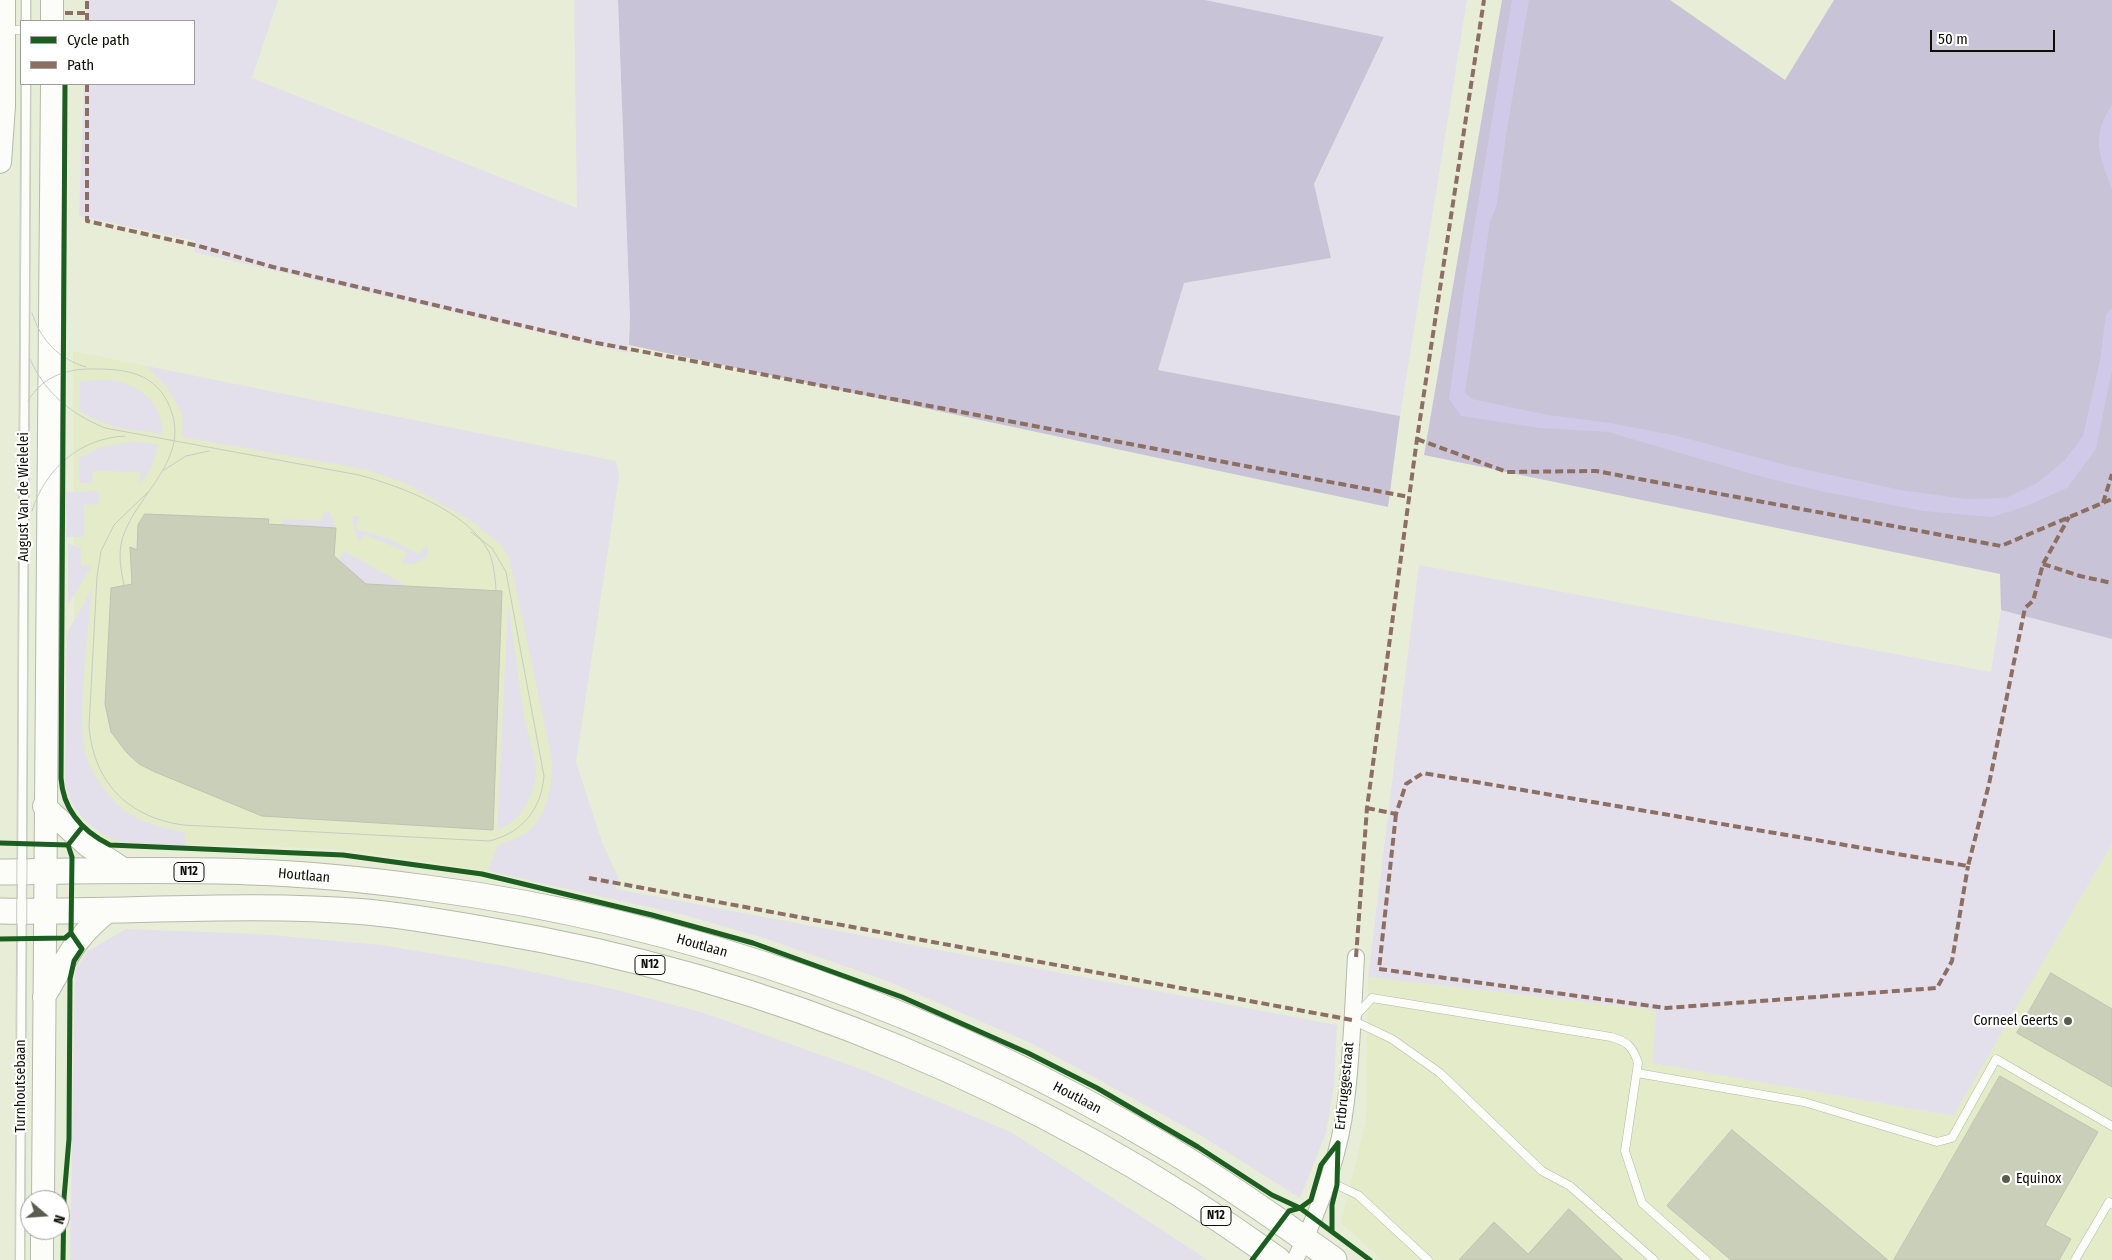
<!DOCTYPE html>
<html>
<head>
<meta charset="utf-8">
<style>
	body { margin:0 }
	#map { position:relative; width:2112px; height:1260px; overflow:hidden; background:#e8edd8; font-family:"Fira Sans Condensed",sans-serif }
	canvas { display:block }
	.legend { position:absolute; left:20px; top:20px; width:175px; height:65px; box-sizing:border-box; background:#fff; border:1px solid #9e9f9b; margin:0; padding:6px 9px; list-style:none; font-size:15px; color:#0d0f04 }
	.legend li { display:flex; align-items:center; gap:10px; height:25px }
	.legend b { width:25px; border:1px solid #9e9f9b }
	.north { position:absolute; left:20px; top:1190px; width:50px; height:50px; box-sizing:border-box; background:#fff; border:1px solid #9e9f9b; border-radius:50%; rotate:108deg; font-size:14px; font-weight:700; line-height:20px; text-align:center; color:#0d0f04 }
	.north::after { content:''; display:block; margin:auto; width:18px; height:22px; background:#5a5d4e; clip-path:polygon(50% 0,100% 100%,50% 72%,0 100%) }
	.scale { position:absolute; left:1930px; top:30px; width:125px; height:22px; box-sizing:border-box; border:2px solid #0d0f04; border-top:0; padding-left:6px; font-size:15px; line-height:18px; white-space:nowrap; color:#0d0f04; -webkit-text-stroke:4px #fff; paint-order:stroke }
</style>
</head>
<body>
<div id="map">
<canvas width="2112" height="1260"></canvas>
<ul class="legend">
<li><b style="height:6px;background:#1b5e20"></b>Cycle path</li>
<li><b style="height:6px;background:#8d6e63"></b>Path</li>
</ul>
<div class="north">N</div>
<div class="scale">50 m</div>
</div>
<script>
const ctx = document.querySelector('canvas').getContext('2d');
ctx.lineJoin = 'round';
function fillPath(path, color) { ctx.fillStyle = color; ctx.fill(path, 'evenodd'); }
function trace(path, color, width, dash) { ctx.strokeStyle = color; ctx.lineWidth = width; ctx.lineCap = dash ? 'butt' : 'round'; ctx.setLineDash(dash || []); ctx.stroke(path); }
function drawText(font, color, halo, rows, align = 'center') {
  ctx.font = font + ' "Fira Sans Condensed",sans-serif'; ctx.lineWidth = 4.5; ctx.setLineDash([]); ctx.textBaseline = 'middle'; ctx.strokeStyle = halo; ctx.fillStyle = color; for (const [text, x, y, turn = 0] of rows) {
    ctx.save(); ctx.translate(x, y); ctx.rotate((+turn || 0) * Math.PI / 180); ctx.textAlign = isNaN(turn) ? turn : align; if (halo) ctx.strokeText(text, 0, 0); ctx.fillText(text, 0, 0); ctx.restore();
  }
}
fillPath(new Path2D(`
	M 73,351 L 616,461 L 619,476 L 576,762 L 601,839 L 618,877 L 613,900 L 488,871 L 347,850 L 239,845 L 134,846 L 117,845 L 101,836 L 75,797 Z
	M 2112,844 L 2112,1260 L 1382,1260 L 1341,1223 L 1366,1120 L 1368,977 L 1656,1010 L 1652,1063 L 1952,1116 Z`), '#e4ebc9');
fillPath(new Path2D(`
	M 87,0 L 278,0 L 252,78 L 577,208 L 574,0 L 618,0 L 630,316 L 628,353 L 194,252 L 195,241 L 79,216 L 84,84 L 194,84 L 194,21 L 87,21 Z
	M 1205,0 L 1467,0 L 1400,416 L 1158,370 L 1184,283 L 1331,258 L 1314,185 L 1384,38 Z
	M 146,366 L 616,461 L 619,476 L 576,762 L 602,842 L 618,877 L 616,889 L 1337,1025 L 1334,1085 L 1326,1133 L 1300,1198 L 1200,1135 L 1033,1044 L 890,982 L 764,938 L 684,915 L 488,871 L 497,846 C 507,841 522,837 530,830 C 549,811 552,784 552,759 L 509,557 L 499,543 L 470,520 L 405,483 L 364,469 L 182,437 L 182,414 L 167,387 Z
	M 113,380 C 144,388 160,401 163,434 C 133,430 104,428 79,410 L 80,381 Z
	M 137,441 L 158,445 L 151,469 L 140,484 L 140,472 L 93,471 L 92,483 L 80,483 L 78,458 L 101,447 Z
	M 99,491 L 99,504 L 84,505 L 84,537 L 66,537 L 66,492 Z
	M 325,510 L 330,513 L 336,528 L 281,525 L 282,519 L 321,521 Z
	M 354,516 L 359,516 L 356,529 L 388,538 L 419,554 L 427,545 L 428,556 L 414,564 L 402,563 L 407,552 L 365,535 L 359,543 L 352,521 Z
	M 68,543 L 81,548 L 81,566 L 92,565 L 68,605 Z
	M 344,551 L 407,586 L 366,584 L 339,560 Z
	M 1419,565 L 1991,672 L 2001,610 L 2112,639 L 2112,844 L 1953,1116 L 1652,1063 L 1656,1010 L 1368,977 Z
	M 92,589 C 89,628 75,729 88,761 C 95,779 112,802 128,813 C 144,824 167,828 185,833 L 186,846 L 121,842 C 93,833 72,813 65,784 L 67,633 Z
	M 508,602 C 514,640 518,678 524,716 C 527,735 536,753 536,773 C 534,796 520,823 497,830 Z
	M 126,929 L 260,934 L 381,945 L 505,966 L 613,989 L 704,1013 L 863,1070 L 1011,1132 L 1208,1260 L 70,1260 L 75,970 L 88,951 Z`), '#e3e0ec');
fillPath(new Path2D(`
	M 618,0 L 1205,0 L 1384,37 L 1314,184 L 1331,258 L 1184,283 L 1158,370 L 1400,416 L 1388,507 L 629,345 L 630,316 Z
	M 1502,0 L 1670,0 L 1785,80 L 1834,0 L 2112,0 L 2112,639 L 2001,610 L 2000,574 L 1424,455 Z`), '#c8c3d6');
fillPath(new Path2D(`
	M 1512,0 L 1529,0 L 1506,135 L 1497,204 L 1490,222 L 1465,393 L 1472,399 L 1548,415 L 1610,423 L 1678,436 L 1789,466 L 1901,490 L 1966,499 L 2006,498 L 2037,483 L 2065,460 L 2083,436 L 2100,360 L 2106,314 L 2112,309 L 2112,370 L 2096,449 L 2067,488 L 2024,507 L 1992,517 L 1923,511 L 1825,492 L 1766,478 L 1608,432 L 1540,428 L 1461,416 L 1449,399 L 1465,282 Z
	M 2112,105 L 2112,189 C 2100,157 2090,137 2112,105 Z`), '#d0c9e8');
const building = new Path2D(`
	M 145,514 L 269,519 L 268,524 L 336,528 L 334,556 L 366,584 L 502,591 L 493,830 L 262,816 L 155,772 L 139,764 L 127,753 L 111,732 L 105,704 L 111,588 L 132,584 L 130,547 L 137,550 L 138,525 Z
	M 2051,973 L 2112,1009 L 2112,1087 L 2017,1033 Z
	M 2000,1076 L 2098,1132 L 2045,1225 L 2071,1239 L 2059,1260 L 1894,1260 Z
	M 1732,1130 L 1826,1208 L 1888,1260 L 1731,1260 L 1667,1206 Z
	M 1569,1209 L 1623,1260 L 1459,1260 L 1494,1222 L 1528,1254 Z`);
fillPath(building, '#cacfba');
trace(building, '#bfc3b2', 1);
const lane = new Path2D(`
	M 26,21 L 26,0
	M 7,30 L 21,30
	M 1637,1073 L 1804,1102 L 1937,1142 L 1952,1138 L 1996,1059 L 2112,1126
	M 1326,1180 L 1358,1195 L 1428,1260
	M 20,1260 L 26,84
	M 1654,1260 L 1570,1186 L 1542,1171 L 1440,1073 L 1392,1039 L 1352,1020 L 1372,998 L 1611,1037 C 1627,1041 1633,1047 1638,1063 L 1625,1151 L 1642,1203 L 1706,1260
	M 2075,1260 L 2109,1202 L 2112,1204`);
const street = new Path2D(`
	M 1295,1260 C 1319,1211 1340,1156 1346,1101 C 1352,1054 1353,1005 1356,957`);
const secondary = new Path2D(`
	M 52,21 L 52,0
	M 0,162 L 4,106 L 4,0
	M 44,806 L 88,846 L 128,872
	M 44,997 C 67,959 73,938 110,910
	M 43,1200 C 43,828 51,456 52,84
	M 42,1260 L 42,1230`);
const primary = new Path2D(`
	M 0,872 C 83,871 167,869 250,872 C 309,874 369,880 427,888 C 689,922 943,1014 1169,1149 C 1226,1183 1280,1221 1334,1260
	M 0,911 C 122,913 245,902 367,912 C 408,916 448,923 488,930 C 772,977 1045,1092 1278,1260`);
trace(lane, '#b5b9a9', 9);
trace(street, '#b5b9a9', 18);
trace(secondary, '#b5b9a9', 24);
trace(primary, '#b5b9a9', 27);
trace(lane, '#fcfcf9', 8);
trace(street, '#fcfcf9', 16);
trace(secondary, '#fcfcf9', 22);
trace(primary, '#fcfcf9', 25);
trace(new Path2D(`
	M 21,21 L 21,0
	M 31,21 L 31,0
	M 32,313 C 41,341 59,359 86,367
	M 30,359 C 45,393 71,414 105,428 L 359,475 C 400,486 468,511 489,552 C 494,564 495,577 496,590
	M 28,401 C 43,375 69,368 97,369 C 132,369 160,376 172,413 C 188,462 134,497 122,540 C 118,556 121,570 124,585
	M 164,470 L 186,456 L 209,451
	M 148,492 L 114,525 L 101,551 L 97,576 L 89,727 C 94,783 128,817 183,825 L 489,841 C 522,833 541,810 544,776 L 506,572 L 492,548 L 471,532
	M 32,511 C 45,469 80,438 125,436
	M 15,1260 L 21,44
	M 25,1260 L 31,84`), '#c9cac4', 1);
trace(new Path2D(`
	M 65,13 L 87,13
	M 87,21 L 87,0
	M 87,84 L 87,221 L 199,246 L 273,267 L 592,342 L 1409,497
	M 1417,439 L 1507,472 L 1596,471 L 2001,546 L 2112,499
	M 2103,503 L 2112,474
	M 2043,564 L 2080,576 L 2112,583
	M 1367,808 L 1396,814 L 1406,784 L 1423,773 L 1968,866 L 1989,784 L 2025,608 L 2033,601 L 2043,564 L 2069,517
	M 1396,814 L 1379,969 L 1666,1008 L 1937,988 L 1952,961 L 1968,866
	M 589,878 L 1352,1020
	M 1356,957 L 1367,808 L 1417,439 L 1484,0`), '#8d6e63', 4, [8, 4]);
trace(new Path2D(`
	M 65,84 L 61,778 C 63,809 82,831 110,845 L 343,855 L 482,874 L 652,915 L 753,943 L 902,997 L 1028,1053 L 1097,1088 L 1198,1147 L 1272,1195 L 1300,1208 L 1370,1260
	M 0,843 L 68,845
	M 0,939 L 65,938 L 71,933
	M 1332,1231 L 1332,1205 L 1337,1185 L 1338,1143
	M 63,1260 L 64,1198 L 69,1139 L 70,979 L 74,961 L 82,949 L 71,933 L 72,857 L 68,845 L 83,826
	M 1252,1260 L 1289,1211 L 1300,1208 L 1311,1200 L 1321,1165 L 1338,1143`), '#1b5e20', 5);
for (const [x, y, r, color] of [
	[2068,1021,5,"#5a5d4e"],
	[2006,1179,5,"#5a5d4e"]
]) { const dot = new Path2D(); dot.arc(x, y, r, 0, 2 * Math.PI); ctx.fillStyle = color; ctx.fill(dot); trace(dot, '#fff', 2); }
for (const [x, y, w] of [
	[189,872,30],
	[650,965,30],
	[1216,1216,30]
]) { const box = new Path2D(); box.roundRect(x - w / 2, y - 9.5, w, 19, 4); ctx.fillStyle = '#fff'; ctx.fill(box); trace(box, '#0d0f04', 1); }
drawText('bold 12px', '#0d0f04', null, [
	["N12",189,872],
	["N12",650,965],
	["N12",1216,1216]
]);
drawText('14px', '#0d0f04', '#fff', [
	["August Van de Wielelei",24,497,-90],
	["Houtlaan",304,876,5],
	["Houtlaan",702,946,16],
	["Turnhoutsebaan",21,1086,-90],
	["Ertbruggestraat",1345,1086,-84],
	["Houtlaan",1077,1098,28]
]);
drawText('14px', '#0d0f04', '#fff', [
	["Corneel Geerts",2058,1021],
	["Equinox",2016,1179,"left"]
], 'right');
</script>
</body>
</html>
